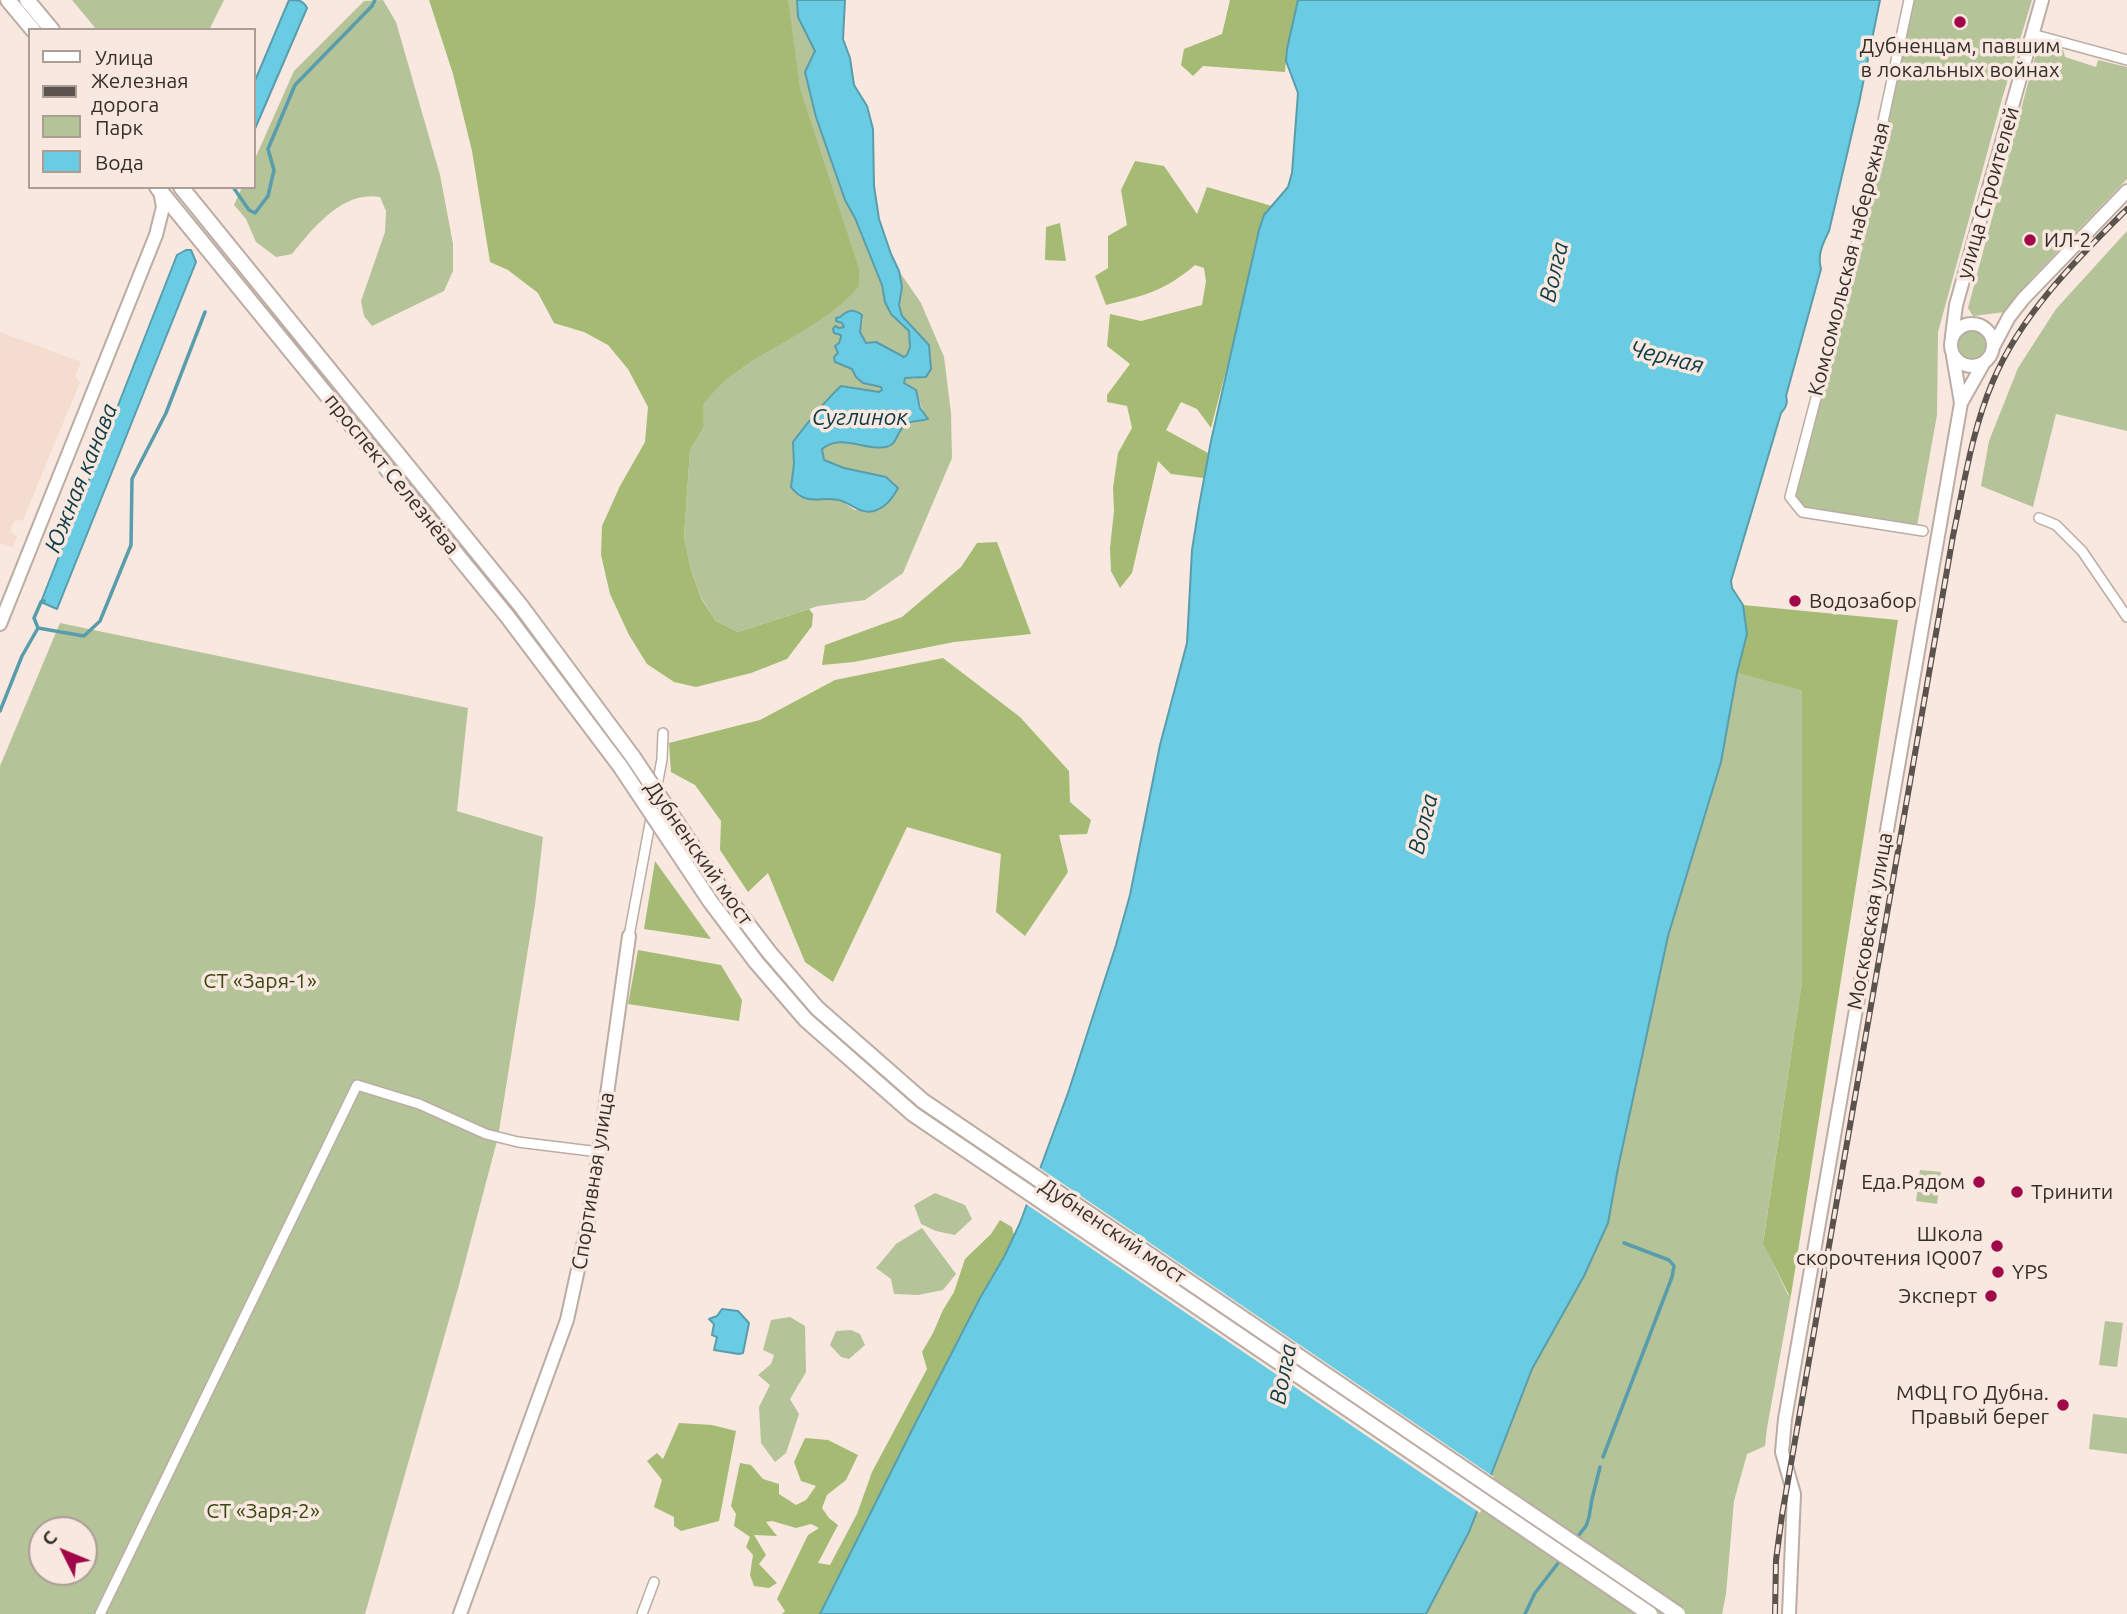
<!DOCTYPE html>
<html>
<head>
<meta charset="utf-8">
<style>
	body { margin:0 }
	#map { position:relative; width:2127px; height:1614px; overflow:hidden; background:#f8e8df; font-family:Ubuntu,sans-serif }
	canvas { display:block }
	.legend { position:absolute; left:28px; top:28px; width:228px; height:161px; box-sizing:border-box; background:#f8e8df; border:2px solid #aa9e97; margin:0; padding:9px 12px; list-style:none; font-size:21px; color:#352f2b }
	.legend li { display:flex; align-items:center; gap:14px; height:35px }
	.legend b { width:35px; border:2px solid #aa9e97 }
	.north { position:absolute; left:28px; top:1516px; width:70px; height:70px; box-sizing:border-box; background:#f8e8df; border:2px solid #aa9e97; border-radius:50%; rotate:313deg; font-size:19px; font-weight:700; line-height:28px; text-align:center; color:#352f2b }
	.north::after { content:''; display:block; margin:auto; width:24px; height:32px; background:#a1084a; clip-path:polygon(50% 0,100% 100%,50% 72%,0 100%) }
</style>
</head>
<body>
<div id="map">
<canvas width="2127" height="1614"></canvas>
<ul class="legend">
<li><b style="height:9px;background:#fff"></b>Улица</li>
<li><b style="height:9px;background:#5b534e"></b>Железная дорога</li>
<li><b style="height:19px;background:#b4c398"></b>Парк</li>
<li><b style="height:19px;background:#69cce3"></b>Вода</li>
</ul>
<div class="north">С</div>
</div>
<script>
const ctx = document.querySelector('canvas').getContext('2d');
ctx.lineJoin = 'round';
function fillPath(path, color) { ctx.fillStyle = color; ctx.fill(path, 'evenodd'); }
function trace(path, color, width, dash) { ctx.strokeStyle = color; ctx.lineWidth = width; ctx.lineCap = dash ? 'butt' : 'round'; ctx.setLineDash(dash || []); ctx.stroke(path); }
function drawText(font, color, halo, rows, align = 'center') {
  ctx.font = font + ' Ubuntu,sans-serif'; ctx.lineWidth = 7; ctx.setLineDash([]); ctx.textBaseline = 'middle'; ctx.strokeStyle = halo; ctx.fillStyle = color; for (const [text, x, y, turn = 0] of rows) {
    ctx.save(); ctx.translate(x, y); ctx.rotate((+turn || 0) * Math.PI / 180); ctx.textAlign = isNaN(turn) ? turn : align; if (halo) ctx.strokeText(text, 0, 0); ctx.fillText(text, 0, 0); ctx.restore();
  }
}
fillPath(new Path2D(`
	M 0,332 L 81,362 L 75,376 L 80,382 L 23,520 L 14,521 L 10,531 L 17,537 L 13,547 L 0,543 Z`), '#f4dccf');
fillPath(new Path2D(`
	M 72,0 L 224,0 L 209,30 L 97,30 Z
	M 383,0 L 396,22 L 440,175 L 453,244 L 453,271 L 444,291 L 372,326 L 364,316 L 361,301 L 385,232 L 386,211 L 380,197 C 343,190 313,228 292,254 L 276,257 L 256,242 L 246,219 L 234,205 L 242,187 L 254,187 L 254,161 L 294,71 L 364,1 Z
	M 774,0 L 797,0 L 798,17 L 815,51 L 805,72 L 816,117 L 845,200 L 855,218 L 882,285 L 885,302 L 891,314 L 909,331 L 910,347 L 907,356 L 904,357 L 884,346 L 866,343 L 860,332 L 863,319 L 843,315 L 840,318 L 844,327 L 839,328 C 841,336 842,341 835,346 L 839,354 L 835,362 L 852,369 L 856,377 L 863,383 L 881,387 L 882,390 L 879,392 L 846,386 L 837,390 L 793,442 L 794,464 L 791,487 L 841,501 L 855,510 L 885,506 L 898,489 L 823,460 L 822,449 L 833,442 L 894,443 C 902,425 905,421 926,421 L 916,390 L 904,383 L 905,377 L 915,379 L 929,345 L 902,316 L 899,305 L 902,287 L 899,271 L 921,303 L 944,357 L 951,413 L 952,458 L 903,573 L 865,600 L 818,606 L 738,632 L 716,621 L 702,599 L 691,570 L 684,537 L 690,450 L 704,427 L 700,357 Z
	M 1911,0 L 2032,0 L 2002,99 L 1938,332 L 1937,415 L 1917,526 L 1805,509 L 1796,495 Z
	M 2048,45 L 2063,49 L 2065,57 L 2096,67 L 2098,60 L 2127,67 L 2127,179 L 2031,279 L 2005,312 L 1973,316 L 1968,308 L 2035,57 Z
	M 2127,231 L 2127,431 L 2056,414 L 2033,507 L 1981,486 L 1989,441 L 2018,368 L 2056,309 Z
	M1956 345a16 16 0 1 1 32 0a16 16 0 1 1-32 0Z
	M 60,623 L 468,708 L 457,811 L 543,837 L 535,905 L 498,1137 L 459,1285 L 365,1614 L 0,1614 L 0,766 ZM 42,1530 L 84,1530 L 84,1572 L 42,1572 Z
	M 1737,673 L 1802,689 L 1802,981 L 1763,1242 L 1788,1295 L 1791,1295 L 1767,1428 L 1765,1446 L 1747,1454 L 1734,1501 L 1726,1594 L 1722,1614 L 1426,1614 L 1469,1532 L 1532,1369 L 1584,1276 L 1608,1223 L 1618,1168 L 1668,936 L 1721,762 Z
	M 1920,1170 L 1941,1172 L 1937,1204 L 1916,1201 Z
	M 935,1193 L 965,1205 L 972,1219 L 955,1235 L 936,1231 L 921,1224 L 914,1205 Z
	M 922,1228 L 956,1274 L 943,1290 L 918,1295 L 894,1294 L 891,1279 L 876,1268 L 896,1244 Z
	M 790,1317 L 805,1326 L 806,1372 L 790,1399 L 799,1414 L 786,1453 L 775,1462 L 761,1443 L 759,1407 L 770,1385 L 758,1375 L 771,1364 L 774,1355 L 763,1350 L 771,1320 Z
	M 2105,1321 L 2123,1323 L 2117,1367 L 2099,1365 Z
	M 851,1330 L 860,1334 L 865,1345 L 849,1359 L 841,1357 L 830,1345 L 836,1331 Z
	M 2093,1414 L 2127,1418 L 2127,1454 L 2089,1449 Z`), '#b4c398');
fillPath(new Path2D(`
	M 429,0 L 788,0 L 800,89 L 859,269 L 859,286 C 822,330 764,346 721,384 C 715,390 709,397 703,404 L 704,427 L 690,450 L 684,537 L 691,570 L 702,600 L 716,621 L 738,632 L 809,609 L 813,614 L 812,626 L 787,659 L 751,673 L 696,687 L 674,682 L 647,664 L 629,635 L 610,594 L 601,555 L 602,526 L 620,486 L 645,442 L 648,407 L 628,369 L 608,345 L 584,332 L 554,323 L 538,293 L 508,270 L 490,262 L 472,151 L 453,74 Z
	M 1230,0 L 1298,0 L 1287,49 L 1285,72 L 1203,66 L 1193,76 L 1181,65 L 1184,49 L 1222,34 Z
	M 1135,161 L 1164,166 L 1197,214 L 1207,187 L 1272,206 C 1254,228 1253,260 1247,287 C 1236,335 1223,381 1211,428 L 1197,409 L 1181,402 L 1166,430 L 1208,453 L 1204,478 L 1171,474 L 1158,461 L 1132,573 L 1120,588 L 1111,571 L 1110,548 L 1114,511 L 1113,488 L 1118,453 L 1132,428 L 1127,406 L 1107,402 L 1107,395 L 1130,364 L 1107,346 L 1110,314 L 1141,321 L 1202,305 L 1206,281 L 1204,268 L 1195,265 C 1165,291 1143,296 1106,305 L 1095,276 L 1108,268 L 1108,236 L 1127,225 L 1121,190 Z
	M 1060,223 L 1066,261 L 1045,260 L 1046,227 Z
	M 997,542 L 1031,634 L 954,642 L 854,662 L 822,665 L 825,645 L 902,617 L 961,567 L 977,543 Z
	M 1743,605 L 1898,620 L 1791,1295 L 1789,1295 L 1763,1243 L 1802,981 L 1802,690 L 1737,673 L 1747,634 Z
	M 943,658 L 1020,717 L 1069,771 L 1070,802 L 1091,820 L 1087,834 L 1059,835 L 1068,872 L 1025,936 L 996,912 L 1001,854 L 907,827 L 833,982 L 805,962 L 768,873 L 748,892 L 720,850 L 721,821 L 695,785 L 671,772 L 669,743 L 760,720 L 835,680 Z
	M 655,861 L 711,939 L 644,929 Z
	M 638,950 L 721,965 L 742,1000 L 739,1021 L 628,1004 Z
	M 1000,1220 L 1012,1227 L 1014,1236 L 1004,1257 L 980,1298 L 911,1432 L 820,1614 L 782,1614 L 785,1611 L 777,1599 L 808,1535 L 819,1528 L 811,1524 L 796,1528 L 772,1521 L 766,1522 L 777,1536 L 754,1535 L 766,1555 L 759,1564 L 777,1583 L 769,1588 L 754,1586 L 750,1575 L 753,1555 L 746,1547 L 750,1537 L 734,1526 L 736,1514 L 731,1506 L 740,1463 L 751,1465 L 763,1479 L 779,1484 L 779,1494 L 796,1505 L 806,1500 L 816,1486 L 801,1481 L 794,1462 L 805,1438 L 828,1440 L 858,1455 L 846,1480 L 827,1495 L 822,1508 L 829,1518 L 838,1525 L 818,1563 L 830,1565 L 857,1514 L 872,1472 L 927,1369 L 922,1352 L 933,1333 L 943,1310 L 954,1292 L 965,1259 L 991,1234 Z
	M 679,1423 L 712,1425 L 736,1431 L 719,1521 L 681,1531 L 674,1526 L 674,1517 L 654,1507 L 662,1480 L 647,1461 L 657,1453 L 663,1459 Z`), '#a5bb74');
const water = new Path2D(`
	M 289,0 C 298,0 303,0 307,8 L 254,131 L 254,83 Z
	M 797,0 L 845,0 L 843,39 L 850,58 L 854,85 L 867,106 L 873,129 L 874,186 L 879,219 L 891,254 L 899,271 L 902,287 L 899,305 L 902,316 L 929,345 L 931,369 L 926,377 L 905,378 L 904,383 L 916,390 L 920,408 L 928,419 C 919,422 910,419 903,427 C 896,434 897,445 886,447 C 865,451 841,433 822,449 L 824,460 L 844,468 L 886,477 L 898,488 C 892,499 886,507 874,511 C 861,514 854,506 842,501 C 822,494 808,509 791,487 L 794,464 L 793,442 C 808,422 823,403 841,386 L 879,392 L 882,390 L 881,387 L 863,383 L 856,377 L 852,369 L 835,362 L 834,357 L 838,353 L 835,346 L 839,343 L 841,337 L 841,335 L 834,333 L 833,329 L 835,326 L 839,328 L 844,327 L 842,323 L 836,321 L 836,318 L 840,317 C 848,310 853,308 862,315 L 860,332 L 866,343 L 876,342 L 904,357 L 907,355 L 910,347 L 909,331 L 891,314 L 885,302 L 882,285 L 855,218 L 845,200 L 816,117 L 805,72 L 815,51 L 798,17 Z
	M 1298,0 L 1880,0 L 1859,103 L 1829,231 C 1823,243 1817,255 1821,269 L 1786,396 C 1788,402 1786,408 1781,413 L 1731,581 L 1732,588 L 1743,605 L 1747,634 L 1737,673 L 1721,762 L 1668,936 L 1618,1168 L 1608,1223 L 1584,1276 L 1532,1369 L 1469,1532 L 1426,1614 L 820,1614 L 911,1432 L 980,1298 L 1004,1257 L 1020,1223 L 1068,1093 L 1116,945 L 1130,895 L 1160,745 L 1187,643 L 1192,550 L 1199,506 L 1211,441 L 1259,230 L 1264,215 L 1288,187 L 1292,173 L 1298,93 L 1286,61 L 1287,49 Z
	M 186,250 L 191,250 L 196,262 L 57,609 L 41,602 L 177,255 Z
	M 722,1309 L 738,1311 L 749,1323 L 743,1353 L 739,1354 L 714,1350 L 717,1337 L 712,1335 L 714,1324 L 709,1319 L 717,1316 Z`);
fillPath(water, '#69cce3');
trace(water, '#599dac', 2);
fillPath(new Path2D(`
	M 1037,1166 L 1494,1477 L 1480,1513 L 1023,1202 Z`), '#f8e8df');
trace(new Path2D(`
	M 233,187 L 249,210 L 255,213 L 268,196 L 274,170 L 268,149 L 295,85 L 372,6 L 375,0
	M 38,628 L 84,636 L 100,621 L 131,545 L 132,479 L 166,413 L 205,312
	M 0,711 L 22,656 L 38,628 L 34,618 L 41,602 L 44,601
	M 1603,1457 L 1672,1277 L 1674,1266 L 1669,1260 L 1624,1243
	M 1575,1540 L 1586,1526 L 1589,1517 L 1592,1499 L 1600,1467
	M 1525,1614 L 1535,1593 L 1562,1558`), '#599dac', 3.5);
const street = new Path2D(`
	M 1909,0 L 1859,234 L 1790,497 L 1802,512 L 1923,531
	M 2032,34 L 2127,60
	M 2039,518 L 2056,525 L 2082,551 L 2127,617
	M 629,936 L 662,759 L 663,733
	M 100,1614 L 357,1085 L 419,1104 L 486,1134 L 518,1142 L 599,1152
	M 642,1614 L 654,1582`);
const secondary = new Path2D(`
	M1951 345a21 21 0 1 1 42 0a21 21 0 1 1-42 0Z
	M 1952,336 L 1956,305 L 2042,0
	M 1993,347 L 2009,317 L 2023,299 L 2127,191
	M 1953,356 L 1961,403
	M 0,624 L 156,235 L 163,207 L 160,191
	M 460,1614 L 567,1320 L 585,1237 L 599,1152 L 629,936
	M 1789,1614 L 1794,1494 L 1782,1452 L 1785,1419 L 1961,403 L 1983,364`);
const primary = new Path2D(`
	M 8,0 L 33,30
	M 27,0 L 52,30
	M 157,187 L 507,616 L 620,766
	M 181,187 L 521,606 L 633,757`);
trace(street, '#bbaca4', 12);
trace(secondary, '#bbaca4', 16);
trace(primary, '#bbaca4', 18);
trace(street, '#fff', 9);
trace(secondary, '#fff', 12);
trace(primary, '#fff', 14);
const rail = new Path2D(`
	M 1775,1614 L 1776,1560 L 1782,1515 L 1953,536 C 1964,484 1972,430 1993,381 C 2022,313 2076,260 2127,209`);
trace(rail, '#5b534e', 6);
trace(rail, '#f8e8df', 3.5, [10]);
const primaryBridge = new Path2D(`
	M 633,757 L 723,892 L 769,952 L 817,1008 L 923,1101 L 1678,1614
	M 620,766 L 710,901 L 756,962 L 806,1020 L 913,1114 L 1650,1614`);
trace(primaryBridge, '#bbaca4', 18, []);
trace(primaryBridge, '#fff', 14);
for (const [x, y, r, color] of [
	[1960,22,7,"#a1084a"],
	[2030,240,7,"#a1084a"],
	[1795,601,7,"#a1084a"],
	[1979,1182,7,"#a1084a"],
	[2017,1192,7,"#a1084a"],
	[1997,1246,7,"#a1084a"],
	[1998,1272,7,"#a1084a"],
	[1991,1296,7,"#a1084a"],
	[2063,1405,7,"#a1084a"]
]) { const dot = new Path2D(); dot.arc(x, y, r, 0, 2 * Math.PI); ctx.fillStyle = color; ctx.fill(dot); trace(dot, '#f8e8df', 2.5); }
drawText('21px', '#352f2b', '#f8e8df', [
	["Дубненцам, павшим",1960,46,"center"],
	["в локальных войнах",1960,70,"center"],
	["ИЛ-2",2044,240],
	["Водозабор",1809,601],
	["Еда.Рядом",1965,1182,"right"],
	["Тринити",2031,1192],
	["Школа",1983,1234,"right"],
	["скорочтения IQ007",1983,1258,"right"],
	["YPS",2012,1272],
	["Эксперт",1977,1296,"right"],
	["МФЦ ГО Дубна.",2049,1393,"right"],
	["Правый берег",2049,1417,"right"]
], 'left');
drawText('21px', '#352f2b', '#f8e8df', [
	["улица Строителей",1988,193,-74],
	["Комсомольская набережная",1849,259,-76],
	["проспект Селезнёва",392,474,51],
	["Дубненский мост",699,853,55],
	["Московская улица",1870,921,-80],
	["Спортивная улица",593,1181,-81],
	["Дубненский мост",1113,1231,34]
]);
drawText('21px', '#394712', '#f8e8df', [
	["СТ «Заря-1»",260,981],
	["СТ «Заря-2»",263,1511]
]);
drawText('italic 23px', '#0d3c46', '#f8e8df', [
	["Волга",1554,272,-77],
	["Черная",1667,357,14],
	["Суглинок",860,417],
	["Южная канава",81,478,-68],
	["Волга",1423,824,-76],
	["Волга",1283,1374,-79]
]);
</script>
</body>
</html>
